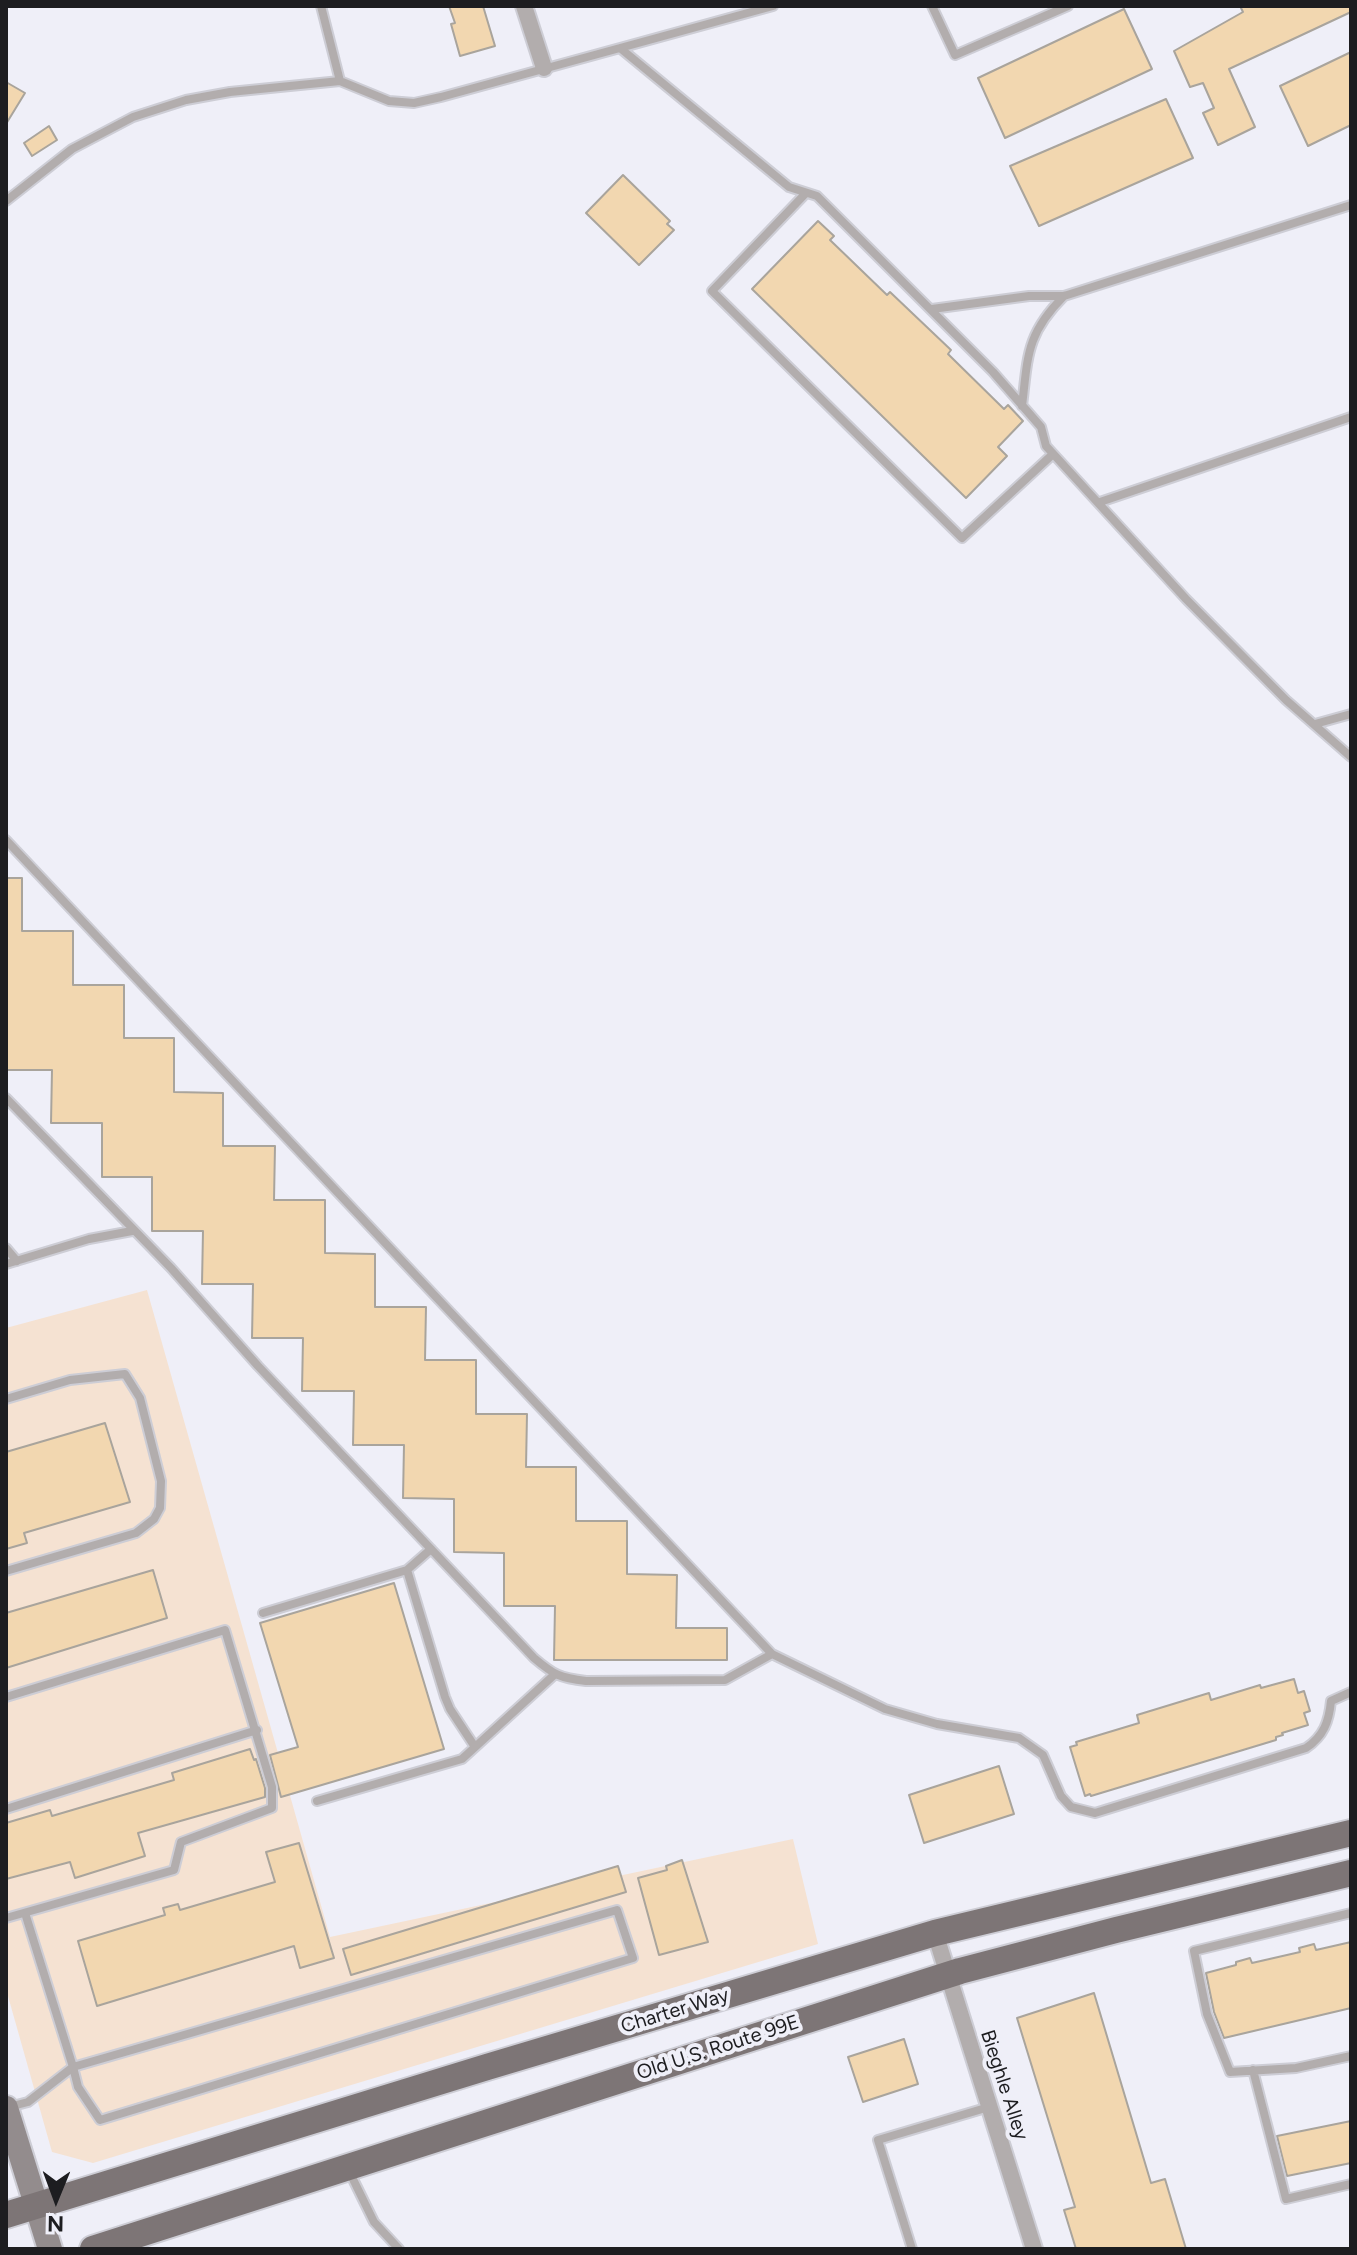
<!DOCTYPE html>
<html>
<head>
<meta charset="utf-8">
<style>
	body { margin:0 }
	#map { position:relative; width:1357px; height:2255px; overflow:hidden; background:#efeff8; font-family:Figtree,sans-serif }
	canvas { display:block }
	.frame { position:absolute; inset:0; border:8px solid #1d1d20; pointer-events:none }
	.north { position:absolute; left:16px; top:2159px; width:80px; height:80px; -webkit-text-stroke:6px #efeff8; paint-order:stroke; rotate:181deg; font-size:22px; font-weight:700; line-height:32px; text-align:center; color:#1d1d20 }
	.north::after { content:''; display:block; margin:auto; width:28px; height:36px; background:#1d1d20; clip-path:polygon(50% 0,100% 100%,50% 72%,0 100%) }
</style>
</head>
<body>
<div id="map">
<canvas width="1357" height="2255"></canvas>
<div class="frame"></div>
<div class="north">N</div>
</div>
<script>
const ctx = document.querySelector('canvas').getContext('2d');
ctx.lineJoin = 'round';
function fillPath(path, color) { ctx.fillStyle = color; ctx.fill(path, 'evenodd'); }
function trace(path, color, width, dash) { ctx.strokeStyle = color; ctx.lineWidth = width; ctx.lineCap = dash ? 'butt' : 'round'; ctx.setLineDash(dash || []); ctx.stroke(path); }
function drawText(font, color, halo, rows, align = 'center') {
  ctx.font = font + ' Figtree,sans-serif'; ctx.lineWidth = 8; ctx.setLineDash([]); ctx.textBaseline = 'middle'; ctx.strokeStyle = halo; ctx.fillStyle = color; for (const [text, x, y, turn = 0] of rows) {
    ctx.save(); ctx.translate(x, y); ctx.rotate((+turn || 0) * Math.PI / 180); ctx.textAlign = isNaN(turn) ? turn : align; if (halo) ctx.strokeText(text, 0, 0); ctx.fillText(text, 0, 0); ctx.restore();
  }
}
fillPath(new Path2D(`
	M 147,1290 L 330,1937 L 793,1839 L 818,1944 L 93,2163 L 52,2152 L 6,1989 L 6,1328 Z`), '#f5e2d2');
const building = new Path2D(`
	M 449,6 L 483,6 L 495,46 L 460,56 L 451,24 L 455,23 Z
	M 1240,6 L 1351,6 L 1351,12 L 1229,69 L 1255,127 L 1218,145 L 1203,113 L 1214,108 L 1203,83 L 1190,87 L 1174,51 L 1243,12 Z
	M 1124,9 L 1152,69 L 1005,138 L 978,78 Z
	M 1351,52 L 1351,125 L 1308,146 L 1280,86 Z
	M 6,82 L 25,93 L 6,124 Z
	M 1166,99 L 1193,158 L 1039,226 L 1010,166 Z
	M 49,126 L 57,140 L 32,156 L 24,143 Z
	M 623,175 L 670,221 L 667,224 L 674,230 L 639,265 L 586,213 Z
	M 818,221 L 834,236 L 830,240 L 887,295 L 890,292 L 951,350 L 948,354 L 1004,409 L 1008,405 L 1023,421 L 998,447 L 1007,456 L 966,498 L 752,289 Z
	M 6,878 L 22,878 L 22,931 L 73,931 L 73,985 L 124,985 L 124,1038 L 174,1038 L 174,1092 L 223,1093 L 223,1146 L 275,1146 L 274,1200 L 325,1200 L 325,1253 L 375,1254 L 375,1307 L 426,1307 L 425,1360 L 476,1360 L 476,1414 L 527,1414 L 526,1467 L 576,1467 L 576,1521 L 627,1521 L 627,1574 L 677,1575 L 676,1628 L 727,1628 L 727,1660 L 554,1660 L 555,1606 L 504,1606 L 504,1553 L 454,1552 L 454,1499 L 403,1498 L 404,1445 L 353,1445 L 354,1391 L 302,1391 L 303,1338 L 252,1338 L 253,1284 L 202,1284 L 203,1231 L 152,1231 L 152,1177 L 102,1177 L 102,1123 L 51,1123 L 52,1070 L 6,1070 Z
	M 105,1423 L 130,1502 L 24,1533 L 27,1543 L 6,1549 L 6,1452 Z
	M 153,1570 L 167,1618 L 6,1668 L 6,1613 Z
	M 394,1583 L 444,1749 L 281,1797 L 270,1755 L 298,1747 L 260,1623 Z
	M 1294,1679 L 1298,1693 L 1304,1691 L 1310,1711 L 1304,1713 L 1308,1725 L 1282,1733 L 1283,1735 L 1276,1737 L 1276,1740 L 1091,1796 L 1090,1794 L 1085,1796 L 1070,1747 L 1077,1745 L 1076,1742 L 1139,1723 L 1137,1715 L 1209,1693 L 1211,1700 L 1260,1685 L 1261,1688 Z
	M 250,1749 L 254,1760 L 256,1759 L 265,1788 L 265,1797 L 138,1833 L 145,1856 L 75,1878 L 70,1862 L 6,1879 L 6,1823 L 50,1810 L 52,1816 L 174,1780 L 172,1773 Z
	M 999,1766 L 1014,1814 L 924,1843 L 909,1795 Z
	M 299,1843 L 334,1958 L 300,1968 L 294,1946 L 97,2006 L 78,1941 L 165,1915 L 163,1908 L 178,1904 L 180,1910 L 275,1882 L 266,1852 Z
	M 682,1860 L 708,1942 L 659,1955 L 638,1878 L 667,1870 L 666,1866 Z
	M 618,1866 L 626,1892 L 351,1975 L 343,1949 Z
	M 1351,1942 L 1351,2008 L 1224,2038 L 1214,2012 L 1206,1973 L 1236,1965 L 1236,1962 L 1250,1958 L 1252,1963 L 1300,1952 L 1299,1948 L 1314,1944 L 1316,1950 Z
	M 1094,1993 L 1151,2183 L 1165,2179 L 1186,2249 L 1076,2249 L 1064,2210 L 1075,2207 L 1017,2018 Z
	M 904,2039 L 918,2084 L 863,2102 L 848,2057 Z
	M 1351,2121 L 1351,2163 L 1287,2176 L 1277,2136 Z`);
fillPath(building, '#f2d7b0');
trace(building, '#a9a49c', 2);
const lane = new Path2D(`
	M 321,6 L 340,81
	M 932,6 L 955,55 L 1068,6
	M 620,48 L 773,6
	M 806,193 L 712,291 L 962,538 L 1053,454
	M 6,201 L 72,149 L 133,117 L 186,100 L 230,92 L 340,81 L 389,101 L 414,103 L 441,97 L 620,48 L 789,187 L 817,196 L 993,372 L 1041,427 L 1046,446 L 1186,599 L 1286,700 L 1351,757
	M 932,309 L 1029,296 L 1064,296 L 1351,205
	M 1022,406 C 1028,356 1026,334 1064,296
	M 1100,502 L 1351,417
	M 1315,724 L 1351,714
	M 6,840 L 772,1654
	M 6,1098 L 171,1268 L 258,1366 L 534,1658 C 554,1675 560,1678 586,1681 L 725,1680 L 772,1654 L 885,1709 L 937,1724 L 1019,1738 L 1043,1755 L 1061,1796 L 1071,1807 L 1095,1813 L 1306,1748 C 1324,1736 1329,1721 1331,1701 L 1351,1692
	M 6,1248 L 17,1261
	M 6,1264 L 89,1239 L 132,1231
	M 6,1399 L 70,1380 L 125,1374 L 140,1398 L 161,1481 L 160,1508 L 154,1519 L 136,1533 L 6,1571
	M 407,1570 L 445,1697 L 450,1709 L 475,1747
	M 263,1613 L 407,1570 L 431,1549
	M 6,1697 L 225,1630 L 272,1787 L 272,1808 L 181,1842 L 174,1870 L 6,1918
	M 317,1801 L 462,1759 L 554,1675
	M 6,1809 L 257,1730
	M 1351,1913 L 1194,1951 L 1207,2014 L 1230,2072 L 1296,2068 L 1351,2056
	M 1253,2070 L 1286,2199 L 1351,2184
	M 9,2107 L 28,2102 L 73,2067 L 617,1910 L 633,1958 L 100,2120 L 78,2087 L 73,2067 L 25,1913
	M 349,2171 L 374,2222 L 399,2249
	M 912,2249 L 878,2140 L 989,2107`);
const street = new Path2D(`
	M 524,6 L 544,68
	M 935,1933 L 1034,2249`);
const secondary = new Path2D(`
	M 6,2108 L 50,2249`);
const primary = new Path2D(`
	M 6,2215 L 487,2067 L 935,1933 L 1351,1833
	M 93,2249 L 960,1971 L 1116,1930 L 1351,1873`);
trace(lane, '#cdcdd5', 12);
trace(street, '#cdcdd5', 20);
trace(secondary, '#cdcdd5', 28);
trace(primary, '#cdcdd5', 30);
trace(lane, '#b2adad', 8);
trace(street, '#b2adad', 16);
trace(secondary, '#938c8d', 24);
trace(primary, '#7d7576', 26);
drawText('20px', '#1d1d20', '#efeff8', [
	["Charter Way",675,2011,-17],
	["Old U.S. Route 99E",718,2048,-18],
	["Bieghle Alley",1004,2085,72]
]);
</script>
</body>
</html>
